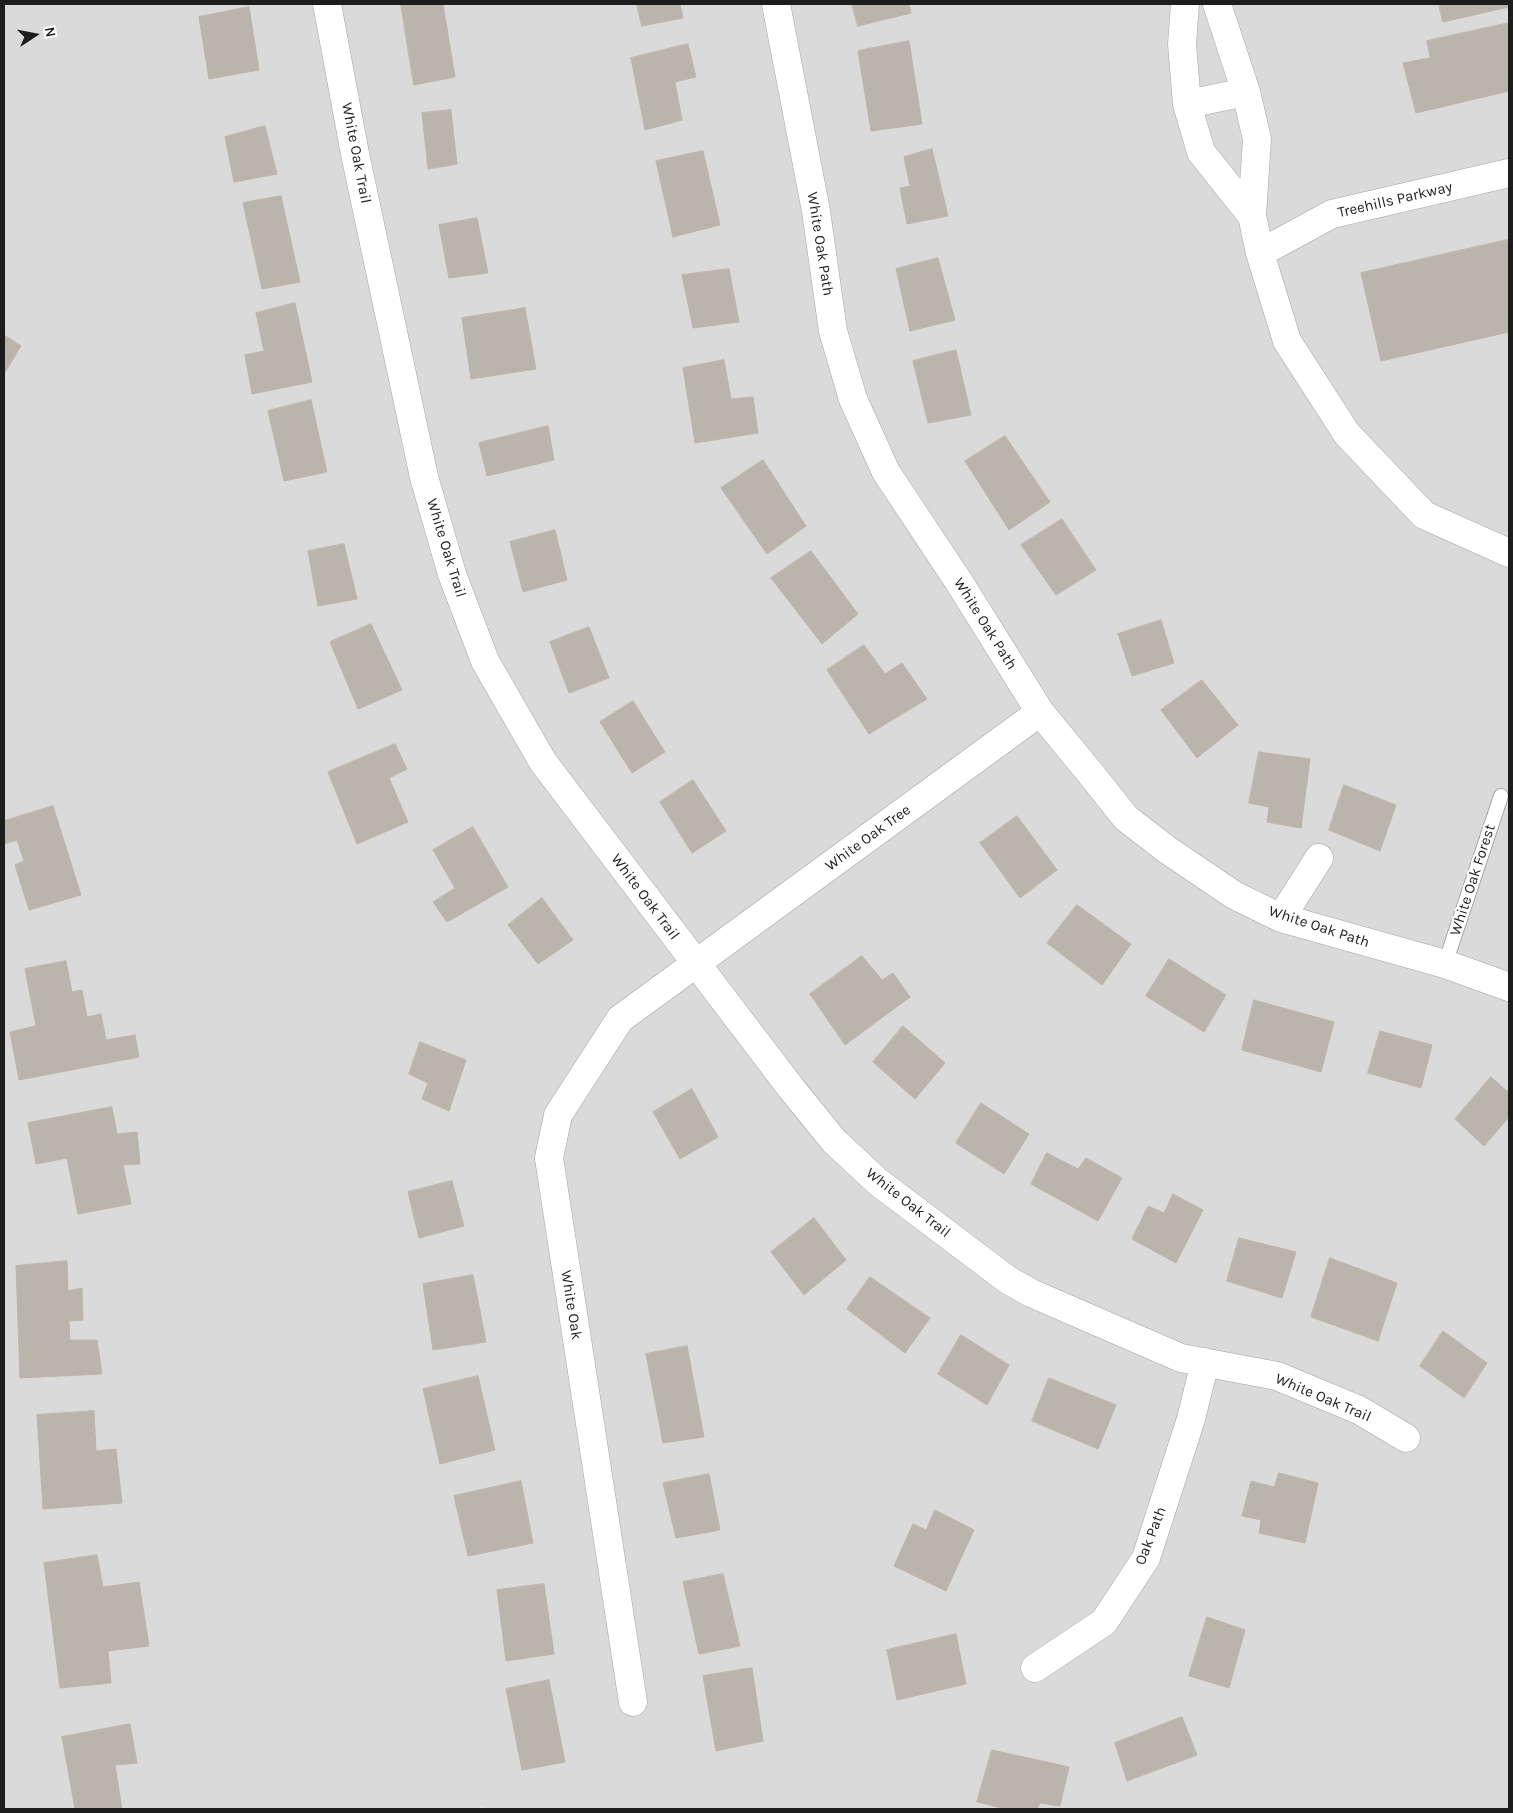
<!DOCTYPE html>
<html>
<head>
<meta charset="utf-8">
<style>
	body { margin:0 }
	#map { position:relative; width:1513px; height:1813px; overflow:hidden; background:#edece3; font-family:Karla,sans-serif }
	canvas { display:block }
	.frame { position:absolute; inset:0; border:5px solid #1d1d1d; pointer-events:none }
	.north { position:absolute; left:10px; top:10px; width:50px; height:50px; -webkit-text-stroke:4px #fff; paint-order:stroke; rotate:79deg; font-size:14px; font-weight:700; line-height:20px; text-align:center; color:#1d1d1d }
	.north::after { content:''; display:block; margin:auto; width:18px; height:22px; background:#1d1d1d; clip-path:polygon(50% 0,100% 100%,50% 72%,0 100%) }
</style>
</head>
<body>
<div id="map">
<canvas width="1513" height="1813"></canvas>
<div class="frame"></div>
<div class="north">N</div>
</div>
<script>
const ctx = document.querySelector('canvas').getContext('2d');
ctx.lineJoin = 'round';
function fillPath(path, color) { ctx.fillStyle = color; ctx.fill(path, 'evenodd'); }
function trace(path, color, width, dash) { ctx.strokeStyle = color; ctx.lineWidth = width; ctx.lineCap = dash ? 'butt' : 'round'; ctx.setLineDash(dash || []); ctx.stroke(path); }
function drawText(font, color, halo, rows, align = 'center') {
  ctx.font = font + ' Karla,sans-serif'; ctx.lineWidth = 4.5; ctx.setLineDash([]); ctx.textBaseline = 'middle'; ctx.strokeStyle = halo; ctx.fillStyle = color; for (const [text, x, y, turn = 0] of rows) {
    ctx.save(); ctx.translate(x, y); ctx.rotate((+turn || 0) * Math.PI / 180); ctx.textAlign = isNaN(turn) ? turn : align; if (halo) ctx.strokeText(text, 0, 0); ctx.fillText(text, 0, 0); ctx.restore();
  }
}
fillPath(new Path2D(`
	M 4,4 L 1509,4 L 1509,1809 L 483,1809 L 483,1807 L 473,1809 L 4,1809 Z`), '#dbdada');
const building = new Path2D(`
	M 401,4 L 443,4 L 455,77 L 414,85 Z
	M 637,4 L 680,4 L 683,18 L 642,26 Z
	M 852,4 L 909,4 L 911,13 L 858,26 Z
	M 1439,4 L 1509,4 L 1509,7 L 1443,22 Z
	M 249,7 L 259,70 L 209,79 L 199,17 Z
	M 1509,23 L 1509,91 L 1416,113 L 1403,63 L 1430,58 L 1427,41 Z
	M 909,41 L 922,124 L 871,131 L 858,51 Z
	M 688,44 L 696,77 L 675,82 L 682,120 L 645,130 L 631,58 Z
	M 451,110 L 457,164 L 428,169 L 422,113 Z
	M 265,126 L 277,174 L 234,182 L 225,137 Z
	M 932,149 L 948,216 L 907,224 L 900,188 L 910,186 L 904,157 Z
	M 703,151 L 720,225 L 673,237 L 656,161 Z
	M 281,196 L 300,282 L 262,289 L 243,203 Z
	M 477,218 L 488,273 L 449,278 L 439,225 Z
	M 1507,240 L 1509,249 L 1509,332 L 1381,361 L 1361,273 Z
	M 938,258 L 955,320 L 910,331 L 896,269 Z
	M 729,269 L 739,322 L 693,328 L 682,275 Z
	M 295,303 L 312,382 L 252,394 L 245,355 L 264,351 L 256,313 Z
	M 525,308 L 536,369 L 471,379 L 462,318 Z
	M 4,335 L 21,346 L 4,374 Z
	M 956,350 L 971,415 L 928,423 L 913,361 Z
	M 724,360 L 731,399 L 753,397 L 758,433 L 695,443 L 683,368 Z
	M 311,400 L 327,472 L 284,481 L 268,411 Z
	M 548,426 L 554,460 L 487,476 L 479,443 Z
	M 1005,436 L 1050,502 L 1009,530 L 965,461 Z
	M 763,460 L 806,526 L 767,554 L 721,488 Z
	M 1062,519 L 1096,570 L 1056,595 L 1021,545 Z
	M 555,530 L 567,580 L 523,592 L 510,542 Z
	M 344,544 L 357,599 L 318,606 L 308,551 Z
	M 811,551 L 858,614 L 822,644 L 771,578 Z
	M 1161,620 L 1174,663 L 1132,676 L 1118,634 Z
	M 371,624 L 402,690 L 358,709 L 330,642 Z
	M 589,627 L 609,678 L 569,693 L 550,642 Z
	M 864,645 L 885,674 L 902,663 L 927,699 L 869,734 L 827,670 Z
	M 1202,680 L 1238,725 L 1197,758 L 1161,710 Z
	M 633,701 L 665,752 L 632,773 L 600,722 Z
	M 395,744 L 407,769 L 389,778 L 408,822 L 357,844 L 328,772 Z
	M 1259,752 L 1310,759 L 1301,828 L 1267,822 L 1269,807 L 1249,803 Z
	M 693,780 L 726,831 L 692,853 L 660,802 Z
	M 1344,785 L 1396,805 L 1380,851 L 1329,830 Z
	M 53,806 L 81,895 L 29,910 L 15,865 L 24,861 L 17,840 L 4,844 L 4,821 Z
	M 1017,816 L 1057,870 L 1020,898 L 980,843 Z
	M 473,827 L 508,887 L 447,922 L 433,902 L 455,888 L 433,850 Z
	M 542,898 L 573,940 L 538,964 L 508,925 Z
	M 1077,905 L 1131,944 L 1102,985 L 1047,943 Z
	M 862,956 L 882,980 L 893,973 L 910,997 L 845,1045 L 810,994 Z
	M 1169,959 L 1226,995 L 1204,1032 L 1146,996 Z
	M 66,961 L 72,992 L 82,990 L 87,1017 L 101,1014 L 106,1040 L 135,1035 L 139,1057 L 19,1080 L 10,1032 L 36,1026 L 25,969 Z
	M 1254,1000 L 1334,1022 L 1321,1072 L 1242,1050 Z
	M 903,1026 L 945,1063 L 915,1099 L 873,1062 Z
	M 1380,1031 L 1432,1045 L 1421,1088 L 1368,1073 Z
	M 420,1042 L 466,1060 L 449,1111 L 422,1099 L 428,1083 L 409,1074 Z
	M 1491,1077 L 1509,1093 L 1509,1117 L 1484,1146 L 1455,1119 Z
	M 692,1089 L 718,1137 L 680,1159 L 653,1112 Z
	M 981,1103 L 1029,1134 L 1004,1174 L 956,1143 Z
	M 112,1107 L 117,1134 L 137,1132 L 140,1164 L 123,1165 L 131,1204 L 78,1214 L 67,1158 L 36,1164 L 28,1123 Z
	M 1047,1153 L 1078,1169 L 1086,1158 L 1122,1178 L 1098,1221 L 1031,1184 Z
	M 452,1181 L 464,1226 L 419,1238 L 408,1192 Z
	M 1173,1194 L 1203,1210 L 1176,1263 L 1132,1239 L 1148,1206 L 1164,1213 Z
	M 814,1218 L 846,1260 L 804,1295 L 771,1252 Z
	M 1239,1238 L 1296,1252 L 1282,1298 L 1227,1281 Z
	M 1330,1258 L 1397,1283 L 1378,1341 L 1311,1317 Z
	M 67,1261 L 68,1291 L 82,1288 L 83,1320 L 69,1321 L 70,1340 L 97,1340 L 102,1374 L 20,1378 L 16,1266 Z
	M 473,1275 L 486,1342 L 433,1350 L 423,1284 Z
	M 870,1277 L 930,1318 L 905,1353 L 847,1309 Z
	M 1443,1331 L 1487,1363 L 1464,1398 L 1420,1366 Z
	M 961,1335 L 1009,1365 L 987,1405 L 938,1374 Z
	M 687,1346 L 704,1437 L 663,1443 L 646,1354 Z
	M 478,1376 L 495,1450 L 440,1464 L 423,1389 Z
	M 1049,1378 L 1116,1405 L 1098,1449 L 1032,1421 Z
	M 94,1411 L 96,1451 L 116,1449 L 122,1503 L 43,1509 L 37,1415 Z
	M 1279,1473 L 1318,1483 L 1305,1543 L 1259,1533 L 1261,1520 L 1242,1516 L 1251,1481 L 1274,1487 Z
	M 709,1474 L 720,1530 L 676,1538 L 663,1483 Z
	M 521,1481 L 533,1543 L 468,1556 L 454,1496 Z
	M 935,1510 L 974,1530 L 946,1591 L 894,1566 L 913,1524 L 926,1530 Z
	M 97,1555 L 103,1587 L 139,1582 L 149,1646 L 108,1651 L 111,1683 L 60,1688 L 44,1563 Z
	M 723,1574 L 740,1646 L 699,1654 L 683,1582 Z
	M 544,1584 L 554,1654 L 506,1661 L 497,1590 Z
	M 1207,1617 L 1245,1630 L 1229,1688 L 1189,1676 Z
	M 956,1634 L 966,1684 L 897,1700 L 887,1650 Z
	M 752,1668 L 763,1741 L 716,1751 L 703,1676 Z
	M 549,1680 L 565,1762 L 522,1770 L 506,1689 Z
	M 1182,1717 L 1197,1755 L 1127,1781 L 1115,1743 Z
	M 130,1724 L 137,1763 L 115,1765 L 122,1809 L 75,1809 L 62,1737 Z
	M 992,1750 L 1069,1767 L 1060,1806 L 1040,1803 L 1037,1809 L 1006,1809 L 977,1802 Z`);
fillPath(building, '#bab5ac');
trace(building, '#beb5a6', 1);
const service = new Path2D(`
	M 1445,964 L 1501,796`);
const minor = new Path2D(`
	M 327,4 L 355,154 L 424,477 L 452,574 L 485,661 L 543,762 L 791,1088 L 834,1141 L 878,1182 L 1008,1280 L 1031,1293 L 1181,1358 L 1277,1376 L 1359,1410 L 1406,1438
	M 776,4 L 816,211 L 833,331 L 853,399 L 886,472 L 959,582 L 1040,712 L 1091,774 L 1126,818 L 1166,849 L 1234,895 L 1281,918 L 1445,964 L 1509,987
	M 1185,4 L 1182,44 L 1187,104 L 1201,152 L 1252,216
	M 1217,4 L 1246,92 L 1257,139 L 1252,216 L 1260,253 L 1287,341 L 1347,434 L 1424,515 L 1509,553
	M 1187,104 L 1246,92
	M 1260,253 L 1332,214 L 1509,173
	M 1281,918 L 1319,858
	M 1035,1668 L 1104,1622 L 1146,1558 L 1191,1419 L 1205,1362
	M 633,1702 L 549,1158 L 558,1115 L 620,1019 L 1040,712`);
trace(service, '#a4a4a4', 16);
trace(minor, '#a4a4a4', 29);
trace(service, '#fff', 14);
trace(minor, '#fff', 28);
drawText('15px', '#1d1d1d', '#fff', [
	["White Oak Trail",356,153,79],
	["Treehills Parkway",1395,200,-13],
	["White Oak Path",820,244,81],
	["White Oak Trail",446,548,73],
	["White Oak Path",985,624,58],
	["White Oak Tree",868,838,-36],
	["White Oak Forest",1473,880,-72],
	["White Oak Trail",645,897,53],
	["White Oak Path",1319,927,18],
	["White Oak Trail",908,1203,38],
	["White Oak",571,1305,81],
	["White Oak Trail",1323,1398,23],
	["Oak Path",1151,1536,-69]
]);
</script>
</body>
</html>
